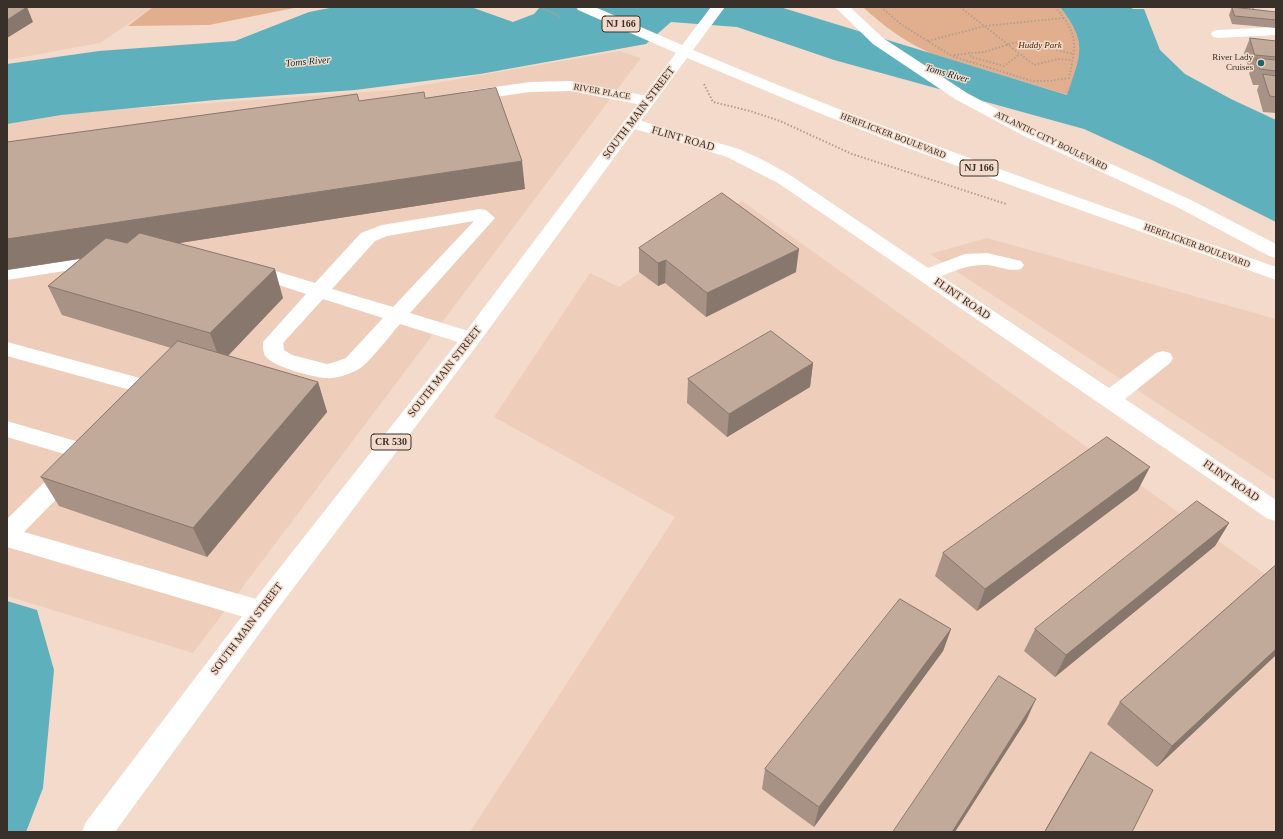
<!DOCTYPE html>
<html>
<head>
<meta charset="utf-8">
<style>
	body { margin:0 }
	#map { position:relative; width:1283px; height:839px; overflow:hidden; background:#f3daca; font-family:"Times New Roman",serif }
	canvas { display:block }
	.frame { position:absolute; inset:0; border:8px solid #393029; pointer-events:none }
</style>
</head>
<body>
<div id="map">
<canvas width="1283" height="839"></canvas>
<div class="frame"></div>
</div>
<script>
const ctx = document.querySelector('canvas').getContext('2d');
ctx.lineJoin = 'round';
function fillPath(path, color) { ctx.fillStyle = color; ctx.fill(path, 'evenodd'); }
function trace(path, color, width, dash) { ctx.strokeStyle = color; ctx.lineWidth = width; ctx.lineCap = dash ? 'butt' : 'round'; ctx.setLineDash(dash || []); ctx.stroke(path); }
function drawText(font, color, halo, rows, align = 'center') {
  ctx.font = font + ' "Times New Roman",serif'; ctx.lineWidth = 3; ctx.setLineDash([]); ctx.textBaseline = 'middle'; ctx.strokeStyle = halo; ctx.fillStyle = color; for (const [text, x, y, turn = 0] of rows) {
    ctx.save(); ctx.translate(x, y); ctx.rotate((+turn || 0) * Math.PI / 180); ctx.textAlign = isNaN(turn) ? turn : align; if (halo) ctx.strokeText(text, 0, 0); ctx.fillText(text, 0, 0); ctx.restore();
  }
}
fillPath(new Path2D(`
	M 7,7 L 153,7 L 100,43 L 7,60 Z
	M 619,51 L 641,58 L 193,653 L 7,596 L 7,123 L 40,115 L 395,90 Z
	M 742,201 L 1276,582 L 1276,832 L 470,832 L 675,517 L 494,417 L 590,273 L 619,287 Z
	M 987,238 L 1276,319 L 1276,481 L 930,254 Z`), '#eeceba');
fillPath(new Path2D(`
	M 153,7 L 299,7 L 209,25 L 128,26 Z
	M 863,7 L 1060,7 C 1088,43 1081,54 1068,95 L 932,54 C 906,42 884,27 863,7 Z`), '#e2af8e');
fillPath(new Path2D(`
	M 335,7 L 471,7 L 513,22 L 534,14 L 540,7 L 780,7 L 1067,95 C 1081,54 1088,43 1060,7 L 1130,7 L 1133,9 L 1144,9 L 1160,50 L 1185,74 L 1231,99 L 1276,120 L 1276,222 L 1152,160 L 1084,129 L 834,60 L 737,27 L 671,22 L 646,44 L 480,74 L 355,90 L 215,100 L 61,115 L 7,124 L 7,64 L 99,51 L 235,41 L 309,12 Z
	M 7,601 L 37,610 L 54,670 L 43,788 L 26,832 L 7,832 Z`), '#5eb1bc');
trace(new Path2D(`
	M 540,7 L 561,17
	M 881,7 L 902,25 L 952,56 L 1032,81 L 1050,81 L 1069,78 C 1076,44 1079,35 1055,7
	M 960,7 L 1034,65 L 1058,59 L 1072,60
	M 1235,7 L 1255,9
	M 928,41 L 985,26 L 1064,18
	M 969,52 L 971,57 L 1004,66 L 1020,54
	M 954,55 L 984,52 L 1013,43 L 1023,42 L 1074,54
	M 704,84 L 713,102 L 750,111 L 780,121 L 852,154 L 1006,204`), '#b29f92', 2, [1.5, 2]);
fillPath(new Path2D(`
	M 1276,27 L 1276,35 L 1218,38 L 1213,37 L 1211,34 L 1213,31 L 1218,30 Z
	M 571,81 L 647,96 L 653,98 L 655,101 L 653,104 L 647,106 L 571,91 L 530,92 L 467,101 L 461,99 L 459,96 L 461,93 L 467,91 L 530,82 Z
	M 631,118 L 739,149 L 763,160 L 790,175 L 928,268 L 965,254 L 987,253 L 1021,261 L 1024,265 L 1021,269 C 1009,272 999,266 987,265 C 970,264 956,270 941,276 L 1109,388 L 1156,353 L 1163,351 L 1170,353 L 1173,358 L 1170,363 L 1125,399 L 1276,500 L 1276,521 L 1268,519 L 778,183 L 727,157 L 625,126 L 623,123 L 625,120 Z
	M 480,209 L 486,210 L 495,218 L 410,313 L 478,334 L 481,339 L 478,344 L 471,346 L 400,324 C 392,333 368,364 359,369 C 350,374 336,379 326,378 C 312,377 274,367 266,357 C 263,353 263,347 263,342 L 306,294 L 242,273 L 239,269 L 242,265 L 249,263 L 315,283 L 361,233 L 382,225 ZM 474,221 L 393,307 L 332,289 L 375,241 L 387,236 ZM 323,299 L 383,318 L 346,358 L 335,362 L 327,364 L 292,355 L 284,350 L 283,343 Z
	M 102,254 L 109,256 L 111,260 L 109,264 L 7,280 L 7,268 Z
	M 7,342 L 158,383 L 161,388 C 154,399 146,407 132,403 L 129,398 L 134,391 L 7,356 Z
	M 7,421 L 96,447 L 99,453 L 96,459 L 88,461 L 7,437 Z
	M 70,462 L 78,465 L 81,471 L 78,477 L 24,532 L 270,603 L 274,611 L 270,619 L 261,622 L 7,547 L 7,519 L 62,465 Z`), '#fff');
fillPath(new Path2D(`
	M 576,7 L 595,7 L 682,45 L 711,7 L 725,7 L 693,50 C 885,131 1080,198 1276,267 L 1276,280 L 910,149 L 824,115 L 687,58 L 478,344 L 270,619 L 115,832 L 82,832 L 86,822 L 252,603 L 464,334 L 676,53 L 578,10 Z
	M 835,7 L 850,7 L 883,38 L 967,93 L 1036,130 L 1191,200 L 1276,244 L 1276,258 L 1269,256 L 1179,208 L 1024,136 L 955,99 L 873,44 Z`), '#fff');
fillPath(new Path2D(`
	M 1232,7 L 1276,12 L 1276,28 L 1232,24 L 1229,15 Z
	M 1250,38 L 1276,41 L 1276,113 L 1263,112 L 1257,90 L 1259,85 L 1253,85 L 1249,73 L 1251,71 L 1249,70 L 1244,53 Z
	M 425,98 L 525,189 L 179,243 L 283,298 L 228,356 L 318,382 L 327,412 L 207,557 L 59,506 L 41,477 L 171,348 L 62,315 L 48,286 L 80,259 L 7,270 L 7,142 L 359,101 Z
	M 639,248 L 796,272 L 706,317 L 665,283 L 658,286 L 639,272 Z
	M 813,363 L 810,387 L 727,437 L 687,403 L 688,379 Z
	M 1138,490 L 977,611 L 935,576 L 943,553 Z
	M 1229,523 L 1215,546 L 1055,677 L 1024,651 L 1035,629 Z
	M 1276,565 L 1276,655 L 1157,767 L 1107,724 L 1120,702 Z
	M 951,629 L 943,651 L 814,827 L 762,789 L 765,769 Z
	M 1091,752 L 1132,832 L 1044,832 L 1078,773 Z`), '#a79285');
fillPath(new Path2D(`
	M 27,7 L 33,22 L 7,38 L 7,20 Z
	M 522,161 L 525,189 L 7,270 L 7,239 Z
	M 799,249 L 796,272 L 706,317 L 707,293 Z
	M 666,260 L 665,283 L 658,286 L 658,263 Z
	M 275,269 L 283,298 L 221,363 L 210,333 Z
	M 813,363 L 810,387 L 727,437 L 729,414 Z
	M 318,382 L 327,412 L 207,557 L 193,528 Z
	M 1150,467 L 1138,490 L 977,611 L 985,589 Z
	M 1229,523 L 1215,546 L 1055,677 L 1066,655 Z
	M 951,629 L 943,651 L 814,827 L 819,807 Z
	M 1276,649 L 1276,655 L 1157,767 L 1172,746 Z
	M 1036,699 L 1026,721 L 955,832 L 952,832 Z`), '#88776c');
const building = new Path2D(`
	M 7,7 L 27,7 L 7,20 Z
	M 1232,7 L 1276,12 L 1276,20 L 1235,16 Z
	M 1250,38 L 1276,41 L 1276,57 L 1255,55 Z
	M 1256,58 L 1276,60 L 1276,71 L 1260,69 Z
	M 1263,74 L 1276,76 L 1276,97 L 1270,96 Z
	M 496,88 L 522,161 L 7,239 L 7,142 L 357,94 L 359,101 L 424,92 L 425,98 Z
	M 722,193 L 799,249 L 707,293 L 666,260 L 658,263 L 639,248 Z
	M 140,233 L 275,269 L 210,333 L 48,286 L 106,238 L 127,243 Z
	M 771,331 L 813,363 L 729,414 L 688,379 Z
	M 178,341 L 318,382 L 193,528 L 41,477 Z
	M 1107,437 L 1150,467 L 985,589 L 943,553 Z
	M 1197,501 L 1229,523 L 1066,655 L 1035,629 Z
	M 1276,565 L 1276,649 L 1172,746 L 1120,702 Z
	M 900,599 L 951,629 L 819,807 L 765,769 Z
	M 999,676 L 1036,699 L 952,832 L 893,832 Z
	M 1091,752 L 1153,790 L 1132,832 L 1045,832 Z`);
fillPath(building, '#c2aa9b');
trace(building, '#88776c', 1);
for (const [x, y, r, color] of [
	[1261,63,4,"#18656d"]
]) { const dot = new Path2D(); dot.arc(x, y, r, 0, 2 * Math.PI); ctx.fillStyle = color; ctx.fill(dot); trace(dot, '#f3daca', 1.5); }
drawText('italic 9px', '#4a260a', '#f3daca', [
	["Huddy Park",1040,46]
]);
drawText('9px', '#393029', '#f3daca', [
	["River Lady",1253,58],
	["Cruises",1253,68]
], 'right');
drawText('9px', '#393029', '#f3daca', [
	["RIVER PLACE",602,92,10],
	["HERFLICKER BOULEVARD",893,136,21],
	["ATLANTIC CITY BOULEVARD",1051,141,26],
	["HERFLICKER BOULEVARD",1197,246,20]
]);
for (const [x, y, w] of [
	[621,24,38],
	[979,168,38],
	[391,442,40]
]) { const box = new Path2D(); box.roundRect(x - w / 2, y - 8, w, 16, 3); ctx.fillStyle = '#f3daca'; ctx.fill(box); trace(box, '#393029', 1); }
drawText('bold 10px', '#393029', null, [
	["NJ 166",621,24],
	["NJ 166",979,168],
	["CR 530",391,442]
]);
drawText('italic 10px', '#053034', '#f3daca', [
	["Toms River",308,62,-5],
	["Toms River",947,74,16]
]);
drawText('11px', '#393029', '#f3daca', [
	["SOUTH MAIN STREET",639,113,-53],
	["FLINT ROAD",683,139,16],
	["FLINT ROAD",962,299,34],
	["SOUTH MAIN STREET",445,372,-52],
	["FLINT ROAD",1231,481,34],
	["SOUTH MAIN STREET",247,629,-53]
]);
</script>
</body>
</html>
